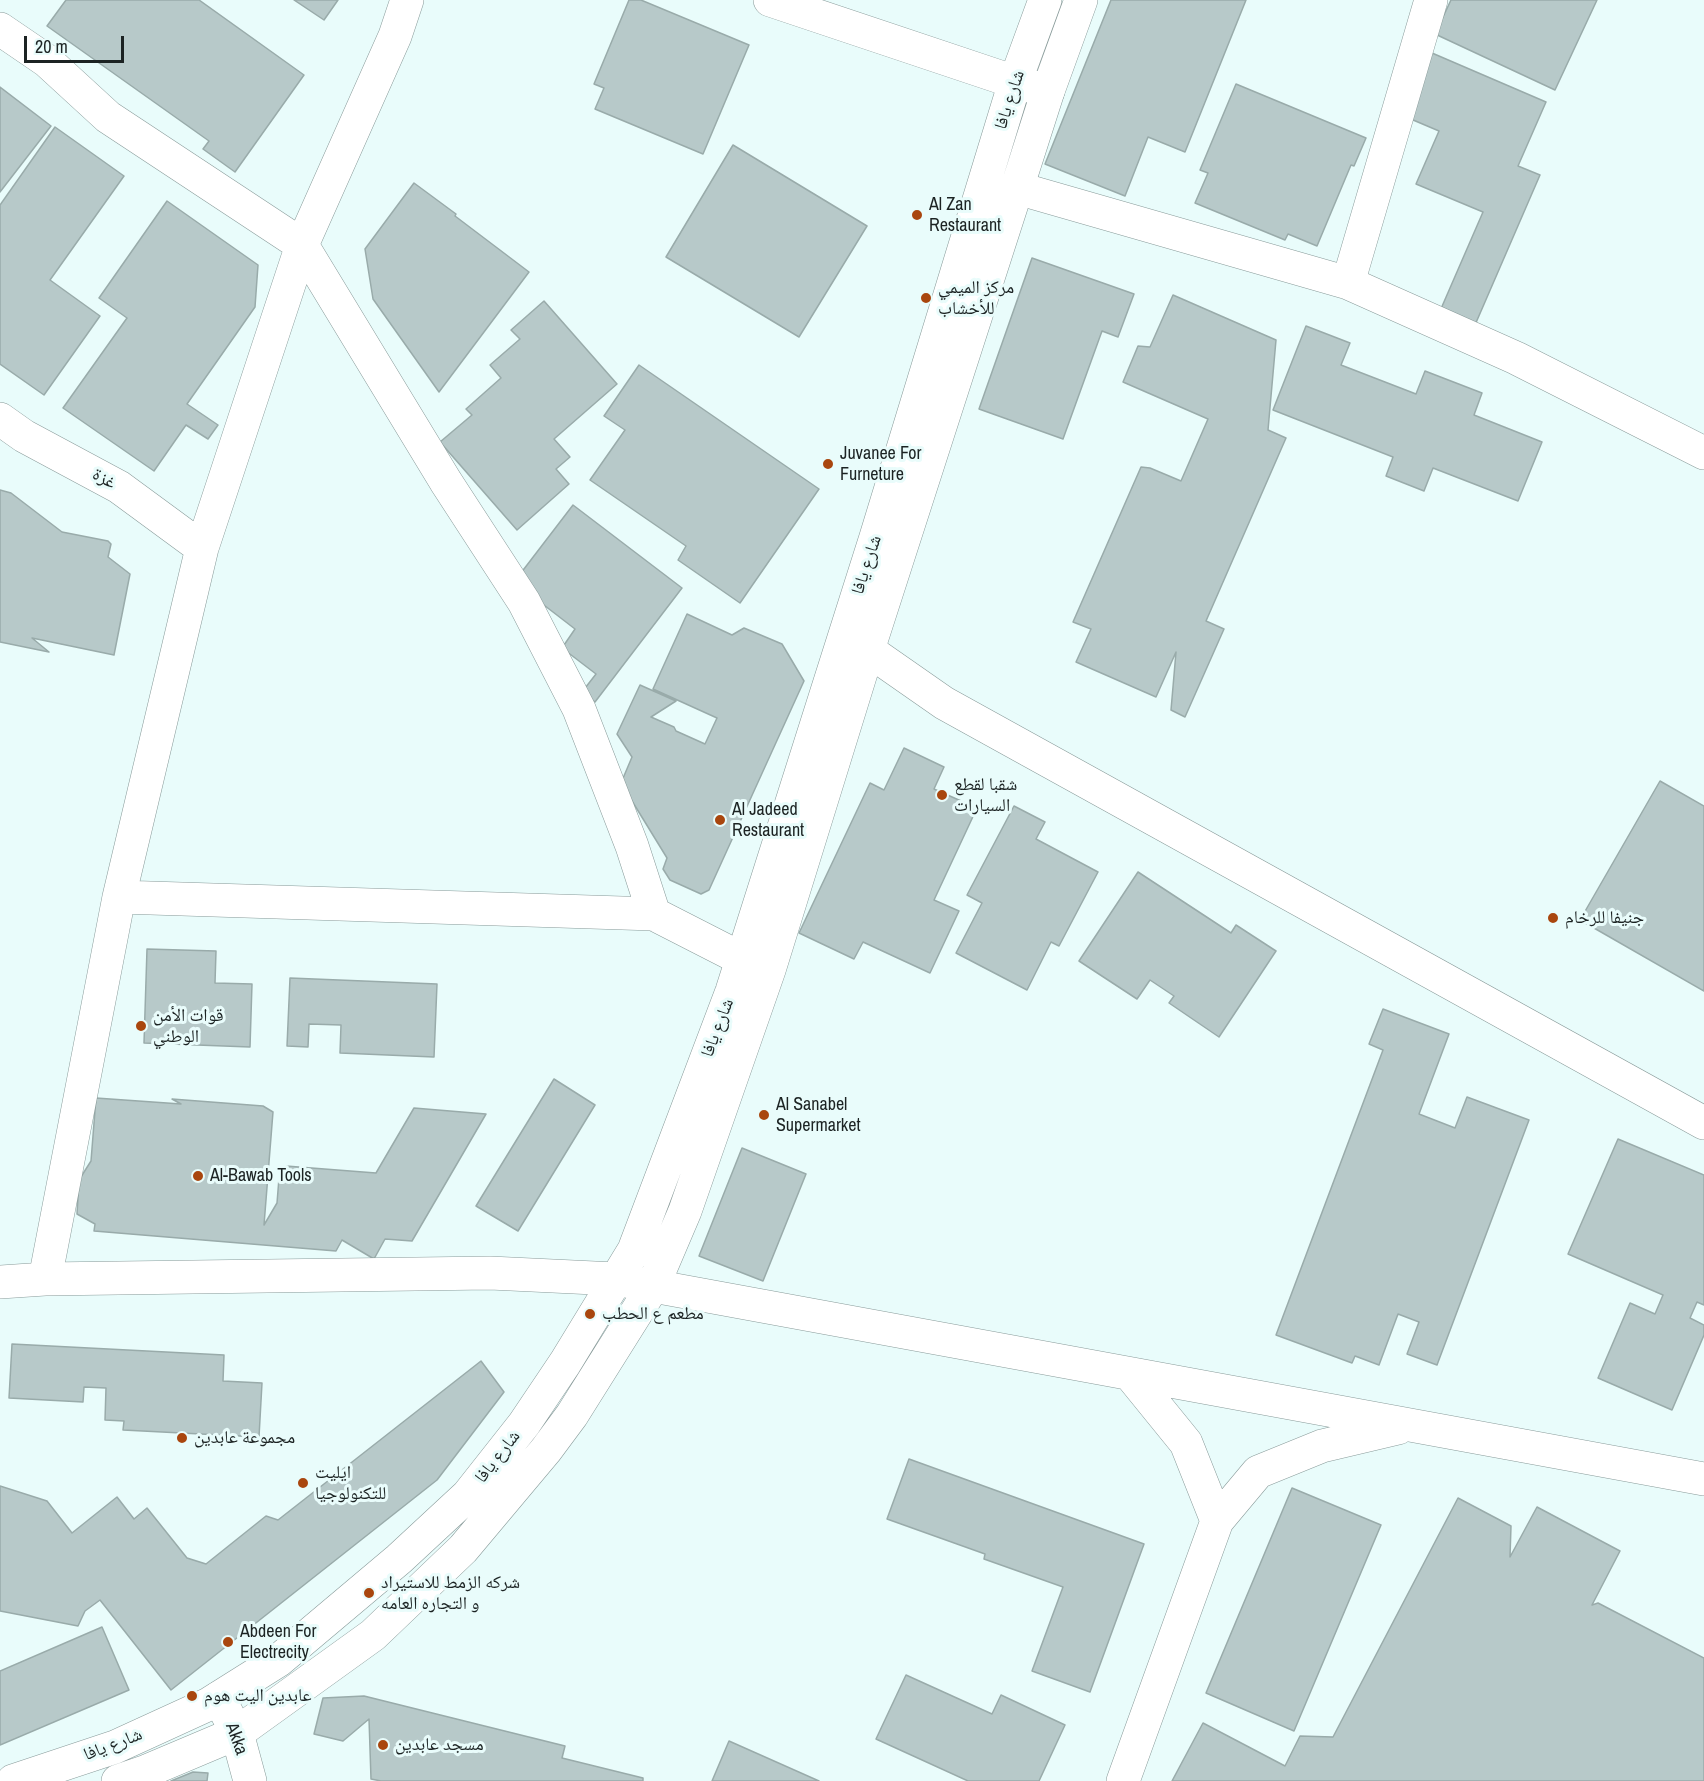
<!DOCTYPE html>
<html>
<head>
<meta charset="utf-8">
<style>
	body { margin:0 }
	#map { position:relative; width:1704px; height:1781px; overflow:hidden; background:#e9fcfb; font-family:"Archivo Narrow",sans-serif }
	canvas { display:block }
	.scale { position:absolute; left:24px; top:36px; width:100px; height:27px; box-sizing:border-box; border:3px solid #1c2323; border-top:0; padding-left:8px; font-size:18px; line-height:21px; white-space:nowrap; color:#1c2323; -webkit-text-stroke:4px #e9fcfb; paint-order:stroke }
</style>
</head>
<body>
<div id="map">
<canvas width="1704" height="1781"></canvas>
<div class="scale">20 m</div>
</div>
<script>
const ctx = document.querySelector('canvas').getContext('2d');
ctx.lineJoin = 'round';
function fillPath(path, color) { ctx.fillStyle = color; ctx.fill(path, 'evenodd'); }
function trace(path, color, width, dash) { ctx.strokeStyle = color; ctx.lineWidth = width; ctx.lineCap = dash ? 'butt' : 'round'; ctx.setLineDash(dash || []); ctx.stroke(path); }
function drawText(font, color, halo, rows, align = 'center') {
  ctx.font = font + ' "Archivo Narrow","Noto Naskh Arabic",sans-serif'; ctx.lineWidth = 6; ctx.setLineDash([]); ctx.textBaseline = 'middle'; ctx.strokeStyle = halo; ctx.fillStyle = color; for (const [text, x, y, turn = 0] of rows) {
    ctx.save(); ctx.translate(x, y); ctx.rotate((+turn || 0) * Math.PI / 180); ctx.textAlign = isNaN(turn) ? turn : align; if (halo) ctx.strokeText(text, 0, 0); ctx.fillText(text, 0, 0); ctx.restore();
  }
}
const building = new Path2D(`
	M 66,0 L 199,0 L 304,75 L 235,172 L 203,149 L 209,141 L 47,26 Z
	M 294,0 L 338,0 L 324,20 Z
	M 629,0 L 641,0 L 749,45 L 703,154 L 595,109 L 604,88 L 594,84 Z
	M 1111,0 L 1246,0 L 1185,152 L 1148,137 L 1125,196 L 1045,164 Z
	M 1451,0 L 1597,0 L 1555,90 L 1435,34 Z
	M 1432,53 L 1546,102 L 1518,166 L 1540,175 L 1475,325 L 1440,311 L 1483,212 L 1416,184 L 1439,131 L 1406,117 Z
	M 1236,84 L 1366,138 L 1354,166 L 1351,165 L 1317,246 L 1288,234 L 1285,240 L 1195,203 L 1208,173 L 1200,170 Z
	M 0,87 L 51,126 L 0,192 Z
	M 55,127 L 124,176 L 50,280 L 100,316 L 44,395 L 0,364 L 0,205 Z
	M 733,145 L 867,226 L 799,337 L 666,257 Z
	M 414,183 L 456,214 L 455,216 L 529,272 L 439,392 L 373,299 L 365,249 Z
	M 167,201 L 258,265 L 255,307 L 187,404 L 218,425 L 208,439 L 186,425 L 154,471 L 63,408 L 127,318 L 99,298 Z
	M 1032,258 L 1134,294 L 1118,337 L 1102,331 L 1063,439 L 979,409 Z
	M 1173,295 L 1276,340 L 1268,430 L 1286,438 L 1206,621 L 1224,629 L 1185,717 L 1171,710 L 1176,652 L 1156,697 L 1076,662 L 1091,629 L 1073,622 L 1141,467 L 1150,468 L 1181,481 L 1208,419 L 1123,382 L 1138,346 L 1150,347 Z
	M 544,301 L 617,384 L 554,439 L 570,457 L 556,469 L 569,484 L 517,530 L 440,442 L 472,415 L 466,409 L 501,378 L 490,365 L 520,339 L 511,330 Z
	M 1306,326 L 1350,343 L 1341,365 L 1416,394 L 1425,371 L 1482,393 L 1474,415 L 1542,442 L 1518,501 L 1433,468 L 1424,491 L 1386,476 L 1393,457 L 1273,410 Z
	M 639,365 L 819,489 L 740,603 L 678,560 L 686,546 L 590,480 L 625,430 L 604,416 Z
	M 0,490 L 11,493 L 62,532 L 108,541 L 111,544 L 108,557 L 130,574 L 114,655 L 32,638 L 49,652 L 0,642 Z
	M 573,505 L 682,588 L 595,702 L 582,692 L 596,674 L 562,648 L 575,629 L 514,582 Z
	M 687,614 L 732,635 L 744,628 L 782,644 L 804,681 L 709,890 L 701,894 L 670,880 L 663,869 L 667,858 L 621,783 L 632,757 L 617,734 L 640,685 L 676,701 L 651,717 L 674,727 L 676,731 L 705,744 L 717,718 L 653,689 Z
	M 904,748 L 944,767 L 934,789 L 977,808 L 934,900 L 959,911 L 930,973 L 863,942 L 854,959 L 799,933 L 870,783 L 884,790 Z
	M 1660,781 L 1704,806 L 1704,991 L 1580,920 Z
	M 1014,806 L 1045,822 L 1036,839 L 1098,872 L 1059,946 L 1051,942 L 1027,990 L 956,953 L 982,903 L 967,895 Z
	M 1138,872 L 1231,933 L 1236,925 L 1276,951 L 1219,1037 L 1169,1003 L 1174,996 L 1150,980 L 1137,999 L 1079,961 Z
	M 147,949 L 216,951 L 215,983 L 252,984 L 250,1047 L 144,1043 Z
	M 290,978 L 437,984 L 434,1057 L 340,1053 L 341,1025 L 309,1024 L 308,1047 L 287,1046 Z
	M 1383,1009 L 1449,1034 L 1419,1114 L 1455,1128 L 1467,1097 L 1529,1120 L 1437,1365 L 1407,1354 L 1419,1322 L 1398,1314 L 1379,1365 L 1355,1356 L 1352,1363 L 1276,1335 L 1383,1050 L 1369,1044 Z
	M 554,1079 L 595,1105 L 518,1231 L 476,1206 Z
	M 96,1098 L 181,1104 L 172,1099 L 263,1106 L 273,1112 L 264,1225 L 277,1203 L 279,1178 L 286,1166 L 376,1173 L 414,1108 L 486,1114 L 412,1241 L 385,1239 L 374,1259 L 342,1240 L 336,1251 L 94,1231 L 95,1224 L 77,1214 L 79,1180 L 91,1161 Z
	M 1618,1139 L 1704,1175 L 1704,1305 L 1697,1302 L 1690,1318 L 1704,1325 L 1704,1335 L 1672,1410 L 1598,1378 L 1630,1303 L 1655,1314 L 1663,1295 L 1568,1254 Z
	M 742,1148 L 806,1174 L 763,1281 L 699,1256 Z
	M 12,1344 L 224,1355 L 223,1381 L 262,1383 L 259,1437 L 123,1430 L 124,1421 L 105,1420 L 106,1388 L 84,1387 L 83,1402 L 9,1398 Z
	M 481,1361 L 504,1392 L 437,1480 L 171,1690 L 100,1600 L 85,1611 L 78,1626 L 0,1611 L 0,1486 L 47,1501 L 72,1533 L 117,1497 L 134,1519 L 147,1508 L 187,1558 L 206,1564 L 266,1516 L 278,1520 Z
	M 909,1459 L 1144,1544 L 1090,1692 L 1032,1671 L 1063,1587 L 984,1559 L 985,1554 L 887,1519 Z
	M 1292,1488 L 1381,1525 L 1294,1731 L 1206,1693 Z
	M 1458,1498 L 1511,1526 L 1510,1557 L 1537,1507 L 1620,1551 L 1592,1605 L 1598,1603 L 1704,1658 L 1704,1781 L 1172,1781 L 1203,1723 L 1285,1766 L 1300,1736 L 1333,1737 Z
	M 102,1627 L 129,1690 L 0,1745 L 0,1671 Z
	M 906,1675 L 992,1714 L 1001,1695 L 1065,1725 L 1039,1781 L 968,1781 L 876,1739 Z
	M 364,1696 L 565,1746 L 562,1758 L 643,1778 L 643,1781 L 381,1781 L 371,1779 L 369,1719 L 343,1741 L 314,1734 L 323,1698 Z
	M 729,1741 L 819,1781 L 712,1781 Z
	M 193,1772 L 208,1773 L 207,1781 L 171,1781 Z`);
fillPath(building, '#b7c9c9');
trace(building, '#99abaa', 1.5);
const minor = new Path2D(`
	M 770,0 L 1015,82 L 1048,91
	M 0,29 L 47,61 L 108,117 L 302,245 L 446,482 L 524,602 L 579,709 L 632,846 L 654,914
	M 1017,188 L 1348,283 L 1516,358 L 1704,453
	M 1348,283 L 1431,0
	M 0,419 L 24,436 L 119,487 L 202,548
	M 868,650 L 944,703 L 1704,1123
	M 119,897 L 654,914 L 742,959
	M 45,1279 L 119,897 L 202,548 L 302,245 L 395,36 L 407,0
	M 0,1282 L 45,1279 L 490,1273 L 616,1279
	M 219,1698 L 237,1733 L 250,1781`);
const tertiary = new Path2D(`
	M 626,1281 L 1704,1479
	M 1130,1374 L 1186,1443 L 1217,1521
	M 1123,1781 L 1217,1521 L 1258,1472 L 1322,1446 L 1398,1428`);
const secondary = new Path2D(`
	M 13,1781 L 115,1747 L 209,1704 L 279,1660 L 399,1559 L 468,1495 L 524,1424 L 565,1363 L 634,1250 L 732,991 L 876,537 L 1015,82 L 1045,0
	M 118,1781 L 147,1771 L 237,1733 L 373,1635 L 463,1549 L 546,1450 L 572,1415 L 653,1286 L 685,1211 L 769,970 L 868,650 L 1017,188 L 1048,91 L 1081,0`);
trace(minor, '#899b9a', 34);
trace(tertiary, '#899b9a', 34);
trace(secondary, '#899b9a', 34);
trace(minor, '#fff', 33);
trace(tertiary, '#fff', 33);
trace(secondary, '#fff', 33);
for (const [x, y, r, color] of [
	[917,215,6,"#a9460e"],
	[926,298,6,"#a9460e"],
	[828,464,6,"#a9460e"],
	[942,795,6,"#a9460e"],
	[720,820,6,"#a9460e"],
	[1553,918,6,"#a9460e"],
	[141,1026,6,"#a9460e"],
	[764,1115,6,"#a9460e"],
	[198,1176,6,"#a9460e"],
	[590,1314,6,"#a9460e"],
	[182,1438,6,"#a9460e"],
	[303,1483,6,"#a9460e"],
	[369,1593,6,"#a9460e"],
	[228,1642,6,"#a9460e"],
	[192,1696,6,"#a9460e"],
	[383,1745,6,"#a9460e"]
]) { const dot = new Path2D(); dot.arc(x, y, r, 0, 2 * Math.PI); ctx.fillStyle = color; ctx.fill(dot); trace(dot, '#e9fcfb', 2); }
drawText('18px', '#1c2323', '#e9fcfb', [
	["شارع يافا",1010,100,-72],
	["غزة",104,479,29],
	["شارع يافا",867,565,-72],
	["شارع يافا",718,1028,-69],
	["شارع يافا",498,1457,-52],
	["Akka",236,1739,70],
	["شارع يافا",113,1745,-21]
]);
drawText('18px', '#1c2323', '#e9fcfb', [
	["Al Zan",929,205],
	["Restaurant",929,226],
	["مركز الميمي",938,288],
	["للأخشاب",938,309],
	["Juvanee For",840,454],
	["Furneture",840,475],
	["شقبا لقطع",954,785],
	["السيارات",954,806],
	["Al Jadeed",732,810],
	["Restaurant",732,831],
	["جنيفا للرخام",1565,918],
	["قوات الأمن",153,1016],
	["الوطني",153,1037],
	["Al Sanabel",776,1105],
	["Supermarket",776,1126],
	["Al-Bawab Tools",210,1176],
	["مطعم ع الحطب",602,1314],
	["مجموعة عابدين",194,1438],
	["ايليت",315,1473],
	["للتكنولوجيا",315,1494],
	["شركه الزمط للاستيراد",381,1583],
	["و التجاره العامه",381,1604],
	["Abdeen For",240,1632],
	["Electrecity",240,1653],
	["عابدين اليت هوم",204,1696],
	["مسجد عابدين",395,1745]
], 'left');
</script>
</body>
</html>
